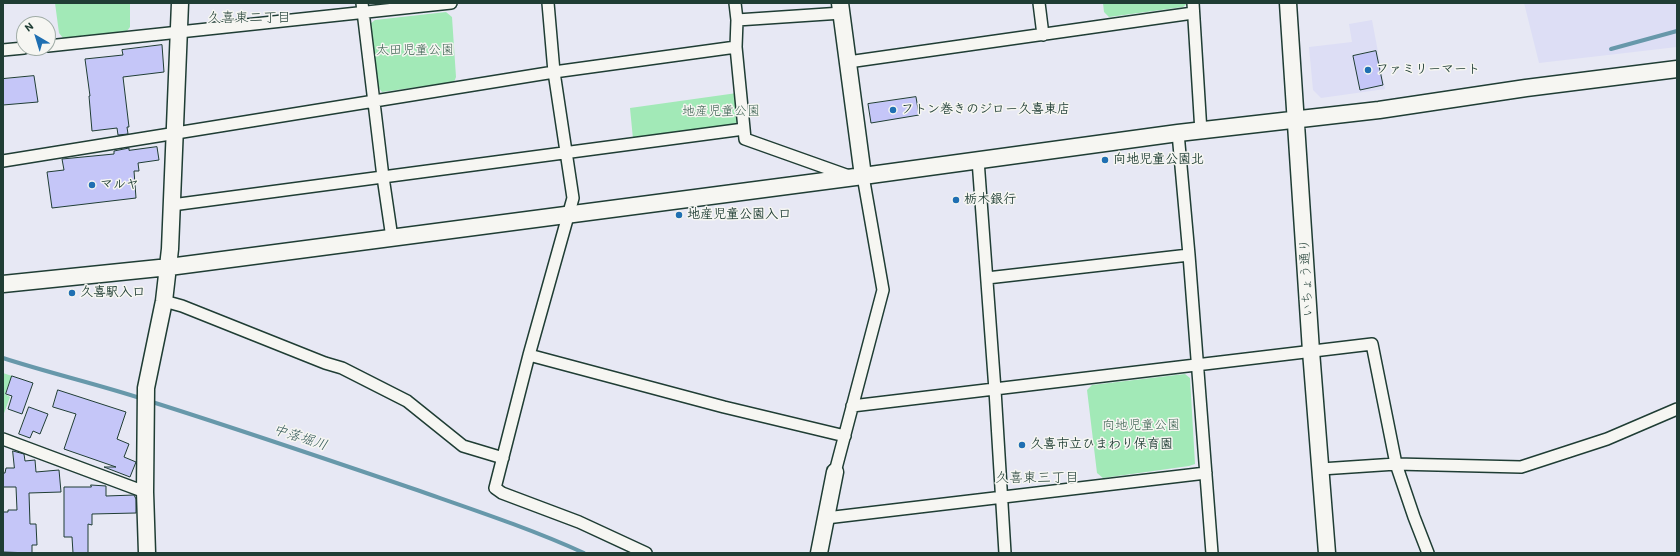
<!DOCTYPE html>
<html>
<head>
<meta charset="utf-8">
<style>
	body { margin:0 }
	#map { position:relative; width:1680px; height:556px; overflow:hidden; background:#e7e8f4; font-family:Itim,sans-serif }
	canvas { display:block }
	.frame { position:absolute; inset:0; border:4px solid #1f3d34; pointer-events:none }
	.north { position:absolute; left:16px; top:16px; width:40px; height:40px; box-sizing:border-box; background:#f6f6f2; border:1px solid #a0aca6; border-radius:50%; rotate:322deg; font-size:11px; font-weight:700; line-height:16px; text-align:center; color:#1f3d34 }
	.north::after { content:''; display:block; margin:auto; width:14px; height:18px; background:#1f6fb2; clip-path:polygon(50% 0,100% 100%,50% 72%,0 100%) }
</style>
</head>
<body>
<div id="map">
<canvas width="1680" height="556"></canvas>
<div class="frame"></div>
<div class="north">N</div>
</div>
<script>
const ctx = document.querySelector('canvas').getContext('2d');
ctx.lineJoin = 'round';
function fillPath(path, color) { ctx.fillStyle = color; ctx.fill(path, 'evenodd'); }
function trace(path, color, width, dash) { ctx.strokeStyle = color; ctx.lineWidth = width; ctx.lineCap = dash ? 'butt' : 'round'; ctx.setLineDash(dash || []); ctx.stroke(path); }
function drawText(font, color, halo, rows, align = 'center') {
  ctx.font = font + ' Itim,"Klee One",sans-serif'; ctx.lineWidth = 3; ctx.setLineDash([]); ctx.textBaseline = 'middle'; ctx.strokeStyle = halo; ctx.fillStyle = color; for (const [text, x, y, turn = 0] of rows) {
    ctx.save(); ctx.translate(x, y); ctx.rotate((+turn || 0) * Math.PI / 180); ctx.textAlign = isNaN(turn) ? turn : align; if (halo) ctx.strokeText(text, 0, 0); ctx.fillText(text, 0, 0); ctx.restore();
  }
}
fillPath(new Path2D(`
	M 1524,3 L 1677,3 L 1677,47 L 1539,63 Z
	M 1372,20 L 1385,89 L 1321,98 L 1313,90 L 1309,47 L 1352,42 L 1349,24 Z`), '#dddef5');
fillPath(new Path2D(`
	M 55,3 L 130,3 L 130,27 L 127,31 L 63,38 L 59,33 Z
	M 1103,3 L 1188,3 L 1183,7 L 1109,17 L 1104,12 Z
	M 446,12 L 452,17 L 456,77 L 454,82 L 382,92 L 378,87 L 370,24 L 375,20 Z
	M 737,93 L 738,123 L 732,126 L 633,139 L 630,108 Z
	M 3,373 L 12,376 L 5,394 L 10,397 L 3,416 Z
	M 1185,374 L 1190,378 L 1195,464 L 1189,466 L 1103,478 L 1097,473 L 1087,390 L 1092,385 Z`), '#a2e9b7');
trace(new Path2D(`
	M 1611,49 L 1677,31
	M 3,358 C 49,373 97,384 143,399
	M 149,401 C 238,429 326,459 414,489 C 471,509 529,528 584,553`), '#6798aa', 4);
const building = new Path2D(`
	M 162,45 L 164,72 L 123,77 L 129,127 L 127,127 L 128,134 L 118,135 L 117,128 L 92,131 L 89,96 L 90,96 L 85,59 L 123,55 L 122,50 Z
	M 1376,51 L 1383,85 L 1360,90 L 1353,56 Z
	M 34,76 L 38,102 L 3,105 L 3,79 Z
	M 916,97 L 919,115 L 871,123 L 868,104 Z
	M 157,147 L 159,160 L 138,163 L 139,171 L 134,171 L 136,198 L 52,208 L 47,172 L 64,170 L 62,159 L 114,154 L 114,151 L 129,148 L 129,150 Z
	M 12,376 L 33,383 L 22,414 L 8,409 L 12,396 L 6,394 Z
	M 58,390 L 126,412 L 117,439 L 129,444 L 124,457 L 136,462 L 130,477 L 104,467 L 116,467 L 64,449 L 76,414 L 53,407 Z
	M 29,407 L 48,414 L 40,434 L 33,431 L 30,438 L 19,434 Z
	M 13,451 L 24,454 L 25,461 L 35,460 L 36,472 L 59,470 L 61,492 L 29,493 L 30,524 L 36,524 L 37,545 L 32,545 L 32,553 L 3,552 L 3,512 L 8,512 L 8,510 L 17,510 L 16,487 L 3,487 L 3,473 L 5,473 L 6,468 L 14,468 Z
	M 91,485 L 106,486 L 106,496 L 134,495 L 136,499 L 136,513 L 92,514 L 92,525 L 88,524 L 88,553 L 73,553 L 72,537 L 64,537 L 64,487 L 91,487 Z`);
fillPath(building, '#c5c6f8');
trace(building, '#1f3d34', 1);
const street = new Path2D(`
	M 362,3 L 383,177 L 392,238
	M 548,3 L 554,72 L 573,198 L 529,355 L 495,488 L 502,493 L 579,522 L 646,553
	M 735,3 L 737,20 L 736,47 L 745,139 L 849,176
	M 1039,3 L 1043,35
	M 1193,3 L 1201,132
	M 737,20 L 842,13
	M 48,46 L 451,3
	M 3,50 L 24,48
	M 848,62 L 1193,13
	M 1178,133 L 1189,255 L 1212,553
	M 978,160 L 995,390 L 1005,553
	M 3,161 L 554,72 L 736,47
	M 172,205 L 744,129
	M 987,278 L 1189,255
	M 164,301 L 182,306 L 325,363 L 342,368 L 407,401 L 463,446 L 503,458
	M 529,355 L 724,407 L 845,436
	M 852,406 L 1372,344 L 1396,464 L 1414,517 L 1428,553
	M 3,439 L 145,492
	M 1321,469 L 1396,464 L 1521,467 L 1607,439 L 1677,409
	M 835,472 L 883,290 L 863,176
	M 826,518 L 1206,473`);
const secondary = new Path2D(`
	M 840,3 L 863,176
	M 1288,3 L 1311,351 L 1327,553
	M 3,284 L 169,267 L 863,176 L 1178,133 L 1379,110 L 1526,88 L 1677,69
	M 147,553 L 145,492 L 146,388 L 164,301 L 170,249 L 180,3
	M 819,553 L 835,472`);
trace(street, '#1f3d34', 14);
trace(secondary, '#1f3d34', 19);
trace(street, '#f6f6f2', 11);
trace(secondary, '#f6f6f2', 16);
for (const [x, y, r, color] of [
	[1368,70,4,"#1f6fb2"],
	[893,110,4,"#1f6fb2"],
	[1105,160,4,"#1f6fb2"],
	[92,185,4,"#1f6fb2"],
	[956,200,4,"#1f6fb2"],
	[679,215,4,"#1f6fb2"],
	[72,293,4,"#1f6fb2"],
	[1022,445,4,"#1f6fb2"]
]) { const dot = new Path2D(); dot.arc(x, y, r, 0, 2 * Math.PI); ctx.fillStyle = color; ctx.fill(dot); trace(dot, '#f6f6f2', 1.5); }
drawText('13px', '#395f4e', '#f6f6f2', [
	["太田児童公園",415,51],
	["地産児童公園",721,112],
	["向地児童公園",1141,426]
]);
drawText('bold 13px', '#1f3d34', '#f6f6f2', [
	["ファミリーマート",1376,70],
	["フトン巻きのジロー久喜東店",901,110],
	["向地児童公園北",1113,160],
	["マルヤ",100,185],
	["栃木銀行",964,200],
	["地産児童公園入口",687,215],
	["久喜駅入口",80,293],
	["久喜市立ひまわり保育園",1030,445]
], 'left');
drawText('13px', '#1f3d34', '#f6f6f2', [
	["いちょう通り",1307,278,-93]
]);
drawText('14px', '#1f3d34', '#f6f6f2', [
	["久喜東二丁目",249,18],
	["久喜東三丁目",1037,478]
]);
drawText('italic 14px', '#375b5b', '#f6f6f2', [
	["中落堀川",300,438,18]
]);
</script>
</body>
</html>
